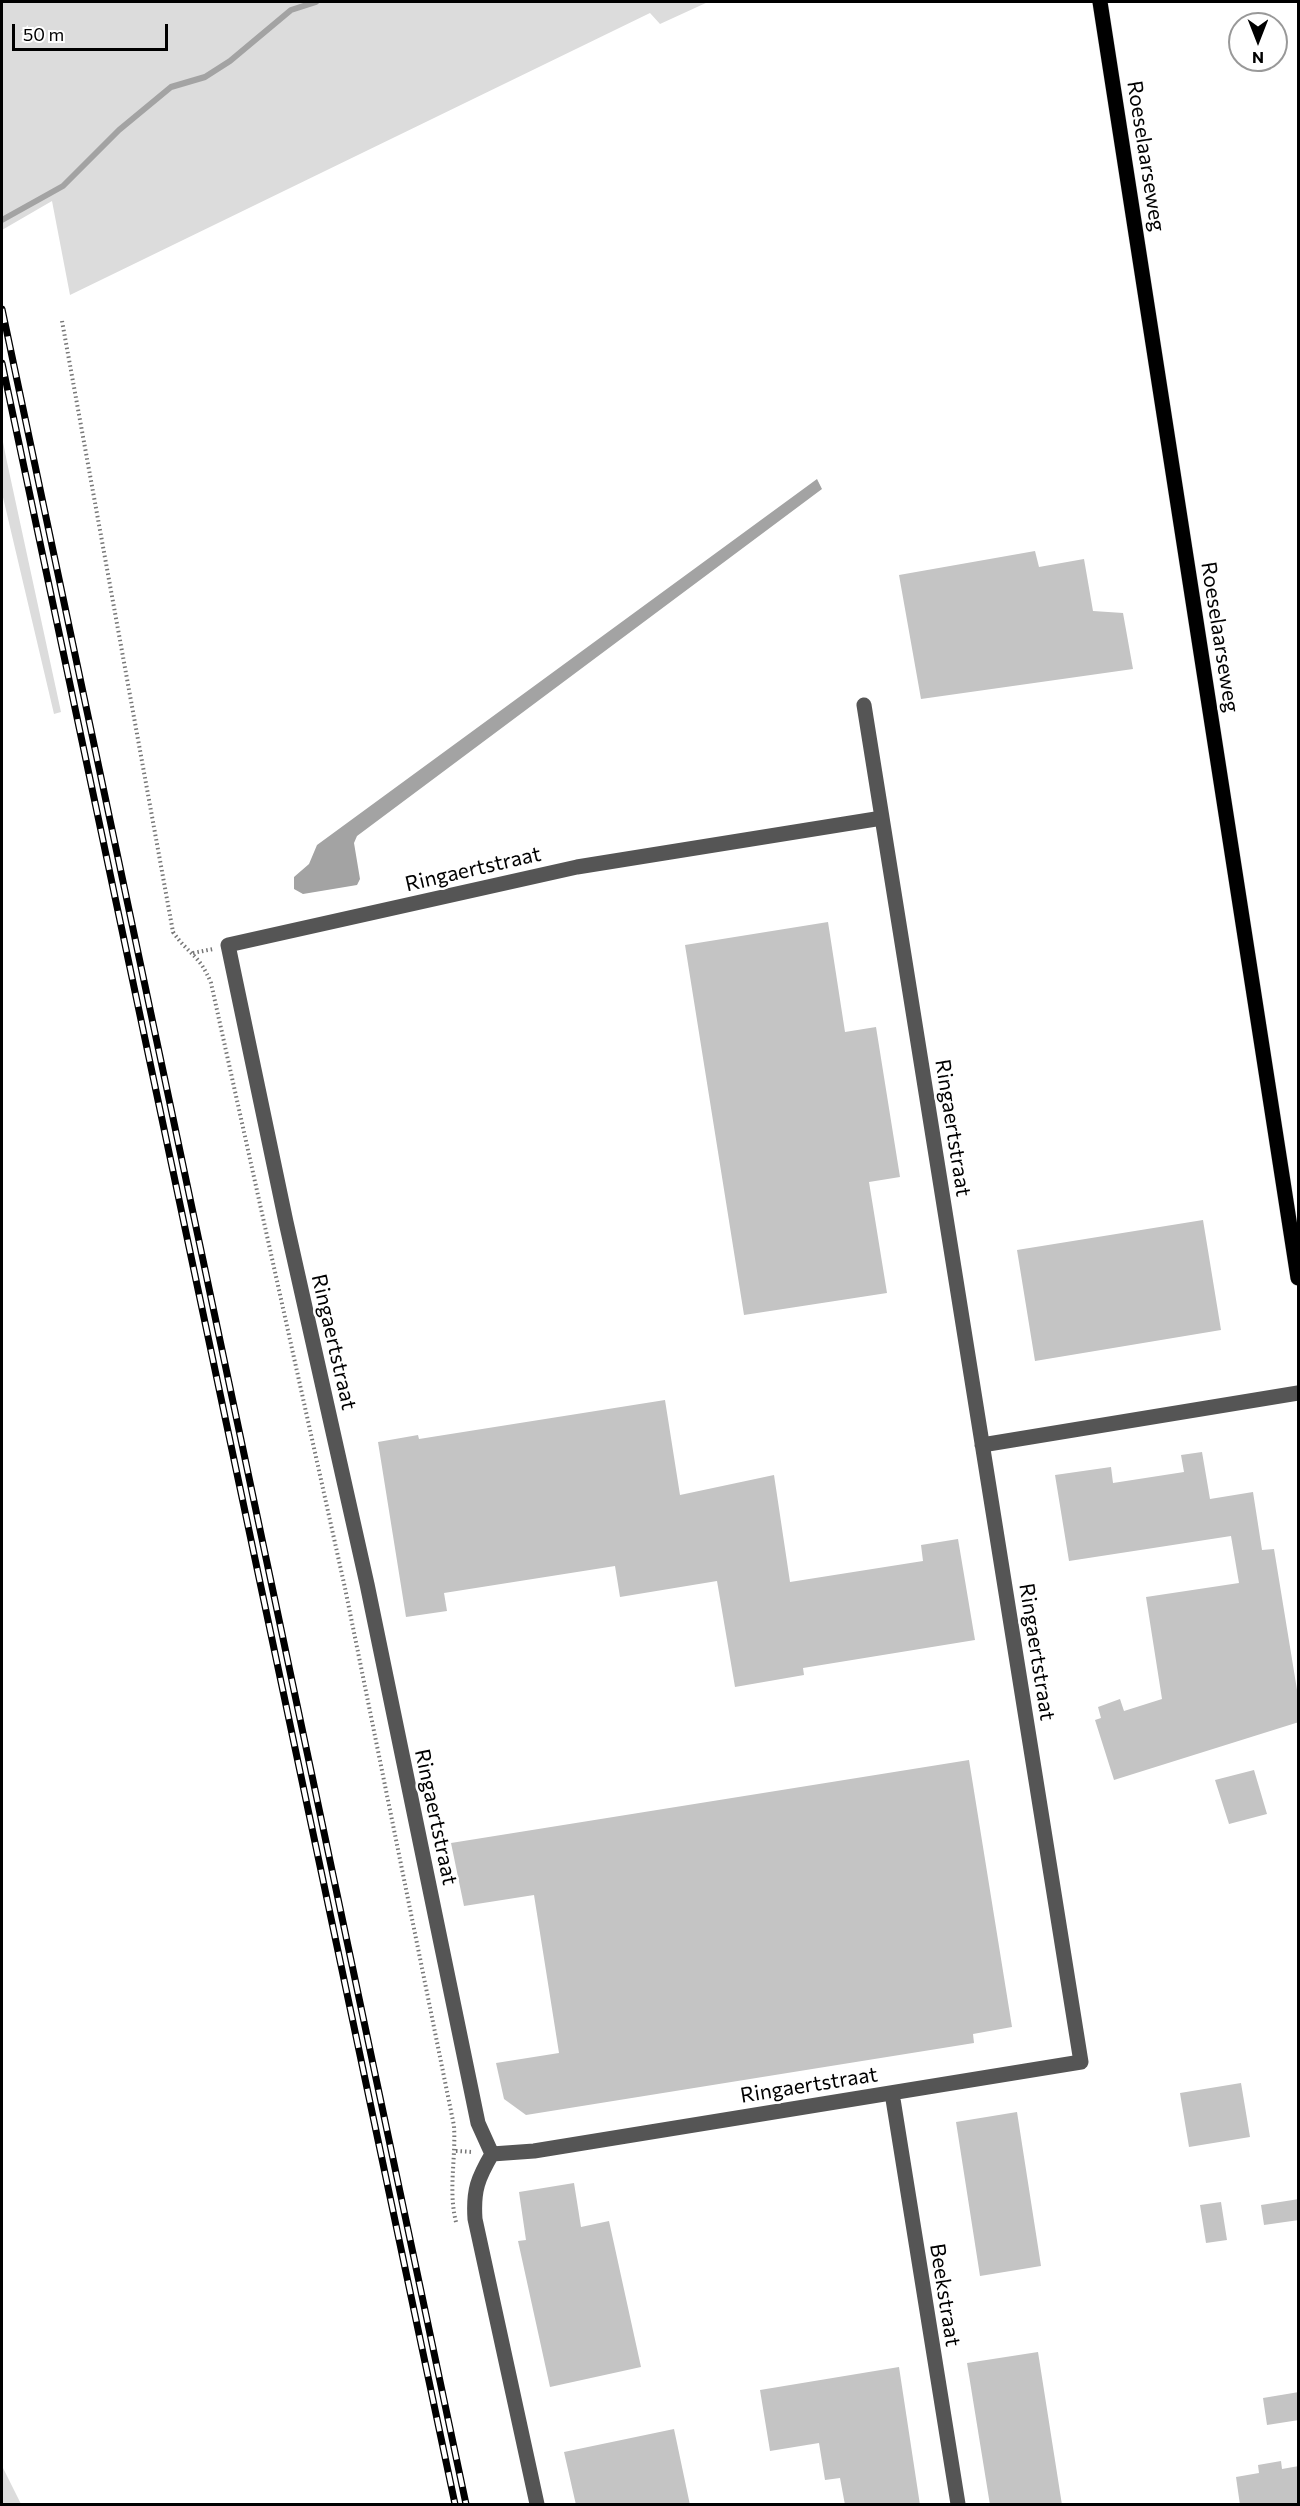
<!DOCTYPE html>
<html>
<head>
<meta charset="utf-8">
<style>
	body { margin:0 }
	#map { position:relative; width:1300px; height:2506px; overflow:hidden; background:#fff; font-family:Commissioner,sans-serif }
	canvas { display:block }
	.frame { position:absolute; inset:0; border:3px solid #000; pointer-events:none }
	.north { position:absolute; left:1228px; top:12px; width:60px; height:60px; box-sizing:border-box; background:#fff; border:2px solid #999; border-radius:50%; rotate:180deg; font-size:16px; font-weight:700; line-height:24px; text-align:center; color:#000 }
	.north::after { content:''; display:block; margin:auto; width:21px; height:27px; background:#000; clip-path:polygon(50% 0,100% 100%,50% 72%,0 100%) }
	.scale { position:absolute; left:12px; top:24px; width:156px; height:27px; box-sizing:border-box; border:3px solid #000; border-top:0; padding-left:8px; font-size:18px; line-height:21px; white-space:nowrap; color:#000; -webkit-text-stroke:4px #fff; paint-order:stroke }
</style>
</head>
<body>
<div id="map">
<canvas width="1300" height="2506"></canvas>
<div class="frame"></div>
<div class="north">N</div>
<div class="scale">50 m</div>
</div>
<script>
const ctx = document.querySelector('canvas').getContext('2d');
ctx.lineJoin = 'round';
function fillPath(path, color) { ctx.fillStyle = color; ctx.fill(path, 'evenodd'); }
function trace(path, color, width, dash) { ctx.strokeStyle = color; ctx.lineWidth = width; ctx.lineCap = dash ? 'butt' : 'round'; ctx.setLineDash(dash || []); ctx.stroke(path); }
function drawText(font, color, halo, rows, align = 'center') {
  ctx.font = font + ' Commissioner,sans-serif'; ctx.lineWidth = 5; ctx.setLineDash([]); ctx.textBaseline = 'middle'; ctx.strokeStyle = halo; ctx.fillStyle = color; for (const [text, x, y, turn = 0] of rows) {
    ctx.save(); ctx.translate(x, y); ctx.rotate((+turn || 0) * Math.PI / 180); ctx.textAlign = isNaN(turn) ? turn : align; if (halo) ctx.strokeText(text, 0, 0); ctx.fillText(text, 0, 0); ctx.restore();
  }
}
fillPath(new Path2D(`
	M 2,2 L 708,2 L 660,24 L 650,13 L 70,295 L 52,201 L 2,230 Z
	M 2,437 L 7,462 L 61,712 L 54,714 L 2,493 Z
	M 2,2466 L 21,2504 L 2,2504 Z`), '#dcdcdc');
fillPath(new Path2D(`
	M 817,479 L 822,489 L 357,836 L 354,843 L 360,879 L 357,885 L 303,894 L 294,889 L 294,877 L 309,864 L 317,845 Z`), '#a3a3a3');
trace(new Path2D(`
	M 2,220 L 63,186 L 119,130 L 171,87 L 205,77 L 230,61 L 291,10 L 316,2`), '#a3a3a3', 6);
fillPath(new Path2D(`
	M 1035,551 L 1039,567 L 1084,559 L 1093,611 L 1123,613 L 1133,669 L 921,699 L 899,575 Z
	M 828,922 L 845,1032 L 876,1027 L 900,1177 L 869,1182 L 887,1293 L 744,1315 L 685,945 Z
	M 1203,1220 L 1221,1330 L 1035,1361 L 1017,1250 Z
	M 665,1400 L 680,1495 L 774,1475 L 790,1582 L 923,1561 L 921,1545 L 958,1539 L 975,1640 L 803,1668 L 804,1675 L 735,1687 L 717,1581 L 620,1597 L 615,1566 L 444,1593 L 447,1611 L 406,1617 L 378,1442 L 418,1435 L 419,1439 Z
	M 1202,1452 L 1210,1499 L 1253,1492 L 1262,1550 L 1274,1549 L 1299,1702 L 1299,1722 L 1114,1780 L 1095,1720 L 1101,1718 L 1098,1707 L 1120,1699 L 1124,1711 L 1162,1699 L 1146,1597 L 1239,1583 L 1231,1536 L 1069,1561 L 1055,1475 L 1111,1467 L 1113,1483 L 1184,1472 L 1181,1455 Z
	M 969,1760 L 1012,2027 L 973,2034 L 974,2043 L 526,2115 L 504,2099 L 496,2063 L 559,2053 L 534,1895 L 464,1906 L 451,1843 Z
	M 1254,1770 L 1267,1814 L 1229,1824 L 1215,1780 Z
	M 1241,2083 L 1250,2137 L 1189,2147 L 1180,2093 Z
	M 1017,2112 L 1041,2266 L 980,2276 L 956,2122 Z
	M 574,2183 L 581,2227 L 609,2221 L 641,2367 L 550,2387 L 518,2241 L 526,2240 L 519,2192 Z
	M 1299,2199 L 1299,2220 L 1264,2225 L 1261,2205 Z
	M 1221,2202 L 1227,2240 L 1206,2243 L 1200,2205 Z
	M 1038,2352 L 1062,2505 L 990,2505 L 967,2363 Z
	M 899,2367 L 920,2505 L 845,2505 L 840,2478 L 825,2480 L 819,2443 L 770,2451 L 760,2390 Z
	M 1299,2392 L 1299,2420 L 1267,2425 L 1263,2398 Z
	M 674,2429 L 690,2505 L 576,2505 L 564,2452 Z
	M 1281,2461 L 1282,2469 L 1299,2466 L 1299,2505 L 1240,2505 L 1236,2477 L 1259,2473 L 1258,2465 Z`), '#c4c4c4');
const major = new Path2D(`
	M 1100,2 L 1298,1278`);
trace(major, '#dbdbdb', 16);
trace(new Path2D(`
	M 62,321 L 173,932 C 188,954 200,955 211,983 L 345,1588 L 454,2126 C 456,2159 448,2190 456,2222
	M 193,953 L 213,949
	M 456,2151 L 473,2152`), '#777', 4, [1.5, 3]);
trace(new Path2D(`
	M 982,1445 L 1298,1393
	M 892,2093 L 958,2504
	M 492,2154 L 534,2151 L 1081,2062 L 864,705
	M 492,2154 L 478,2123 L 367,1584 L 286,1222 L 228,945 L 577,867 L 882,818
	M 492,2154 C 478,2178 473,2190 475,2219 L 537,2504`), '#555', 15);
trace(major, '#000', 15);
const rail = new Path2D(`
	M 2,309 L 466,2504
	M 2,363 L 455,2504`);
trace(rail, '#000', 7);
trace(rail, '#fff', 4.5, [14]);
drawText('21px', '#000', '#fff', [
	["Roeselaarseweg",1146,156,81],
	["Roeselaarseweg",1220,637,81],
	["Ringaertstraat",473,869,-13],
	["Ringaertstraat",953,1128,81],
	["Ringaertstraat",334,1342,77],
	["Ringaertstraat",1037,1652,81],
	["Ringaertstraat",436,1817,78],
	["Ringaertstraat",809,2085,-9],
	["Beekstraat",945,2295,81]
]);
</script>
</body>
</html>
